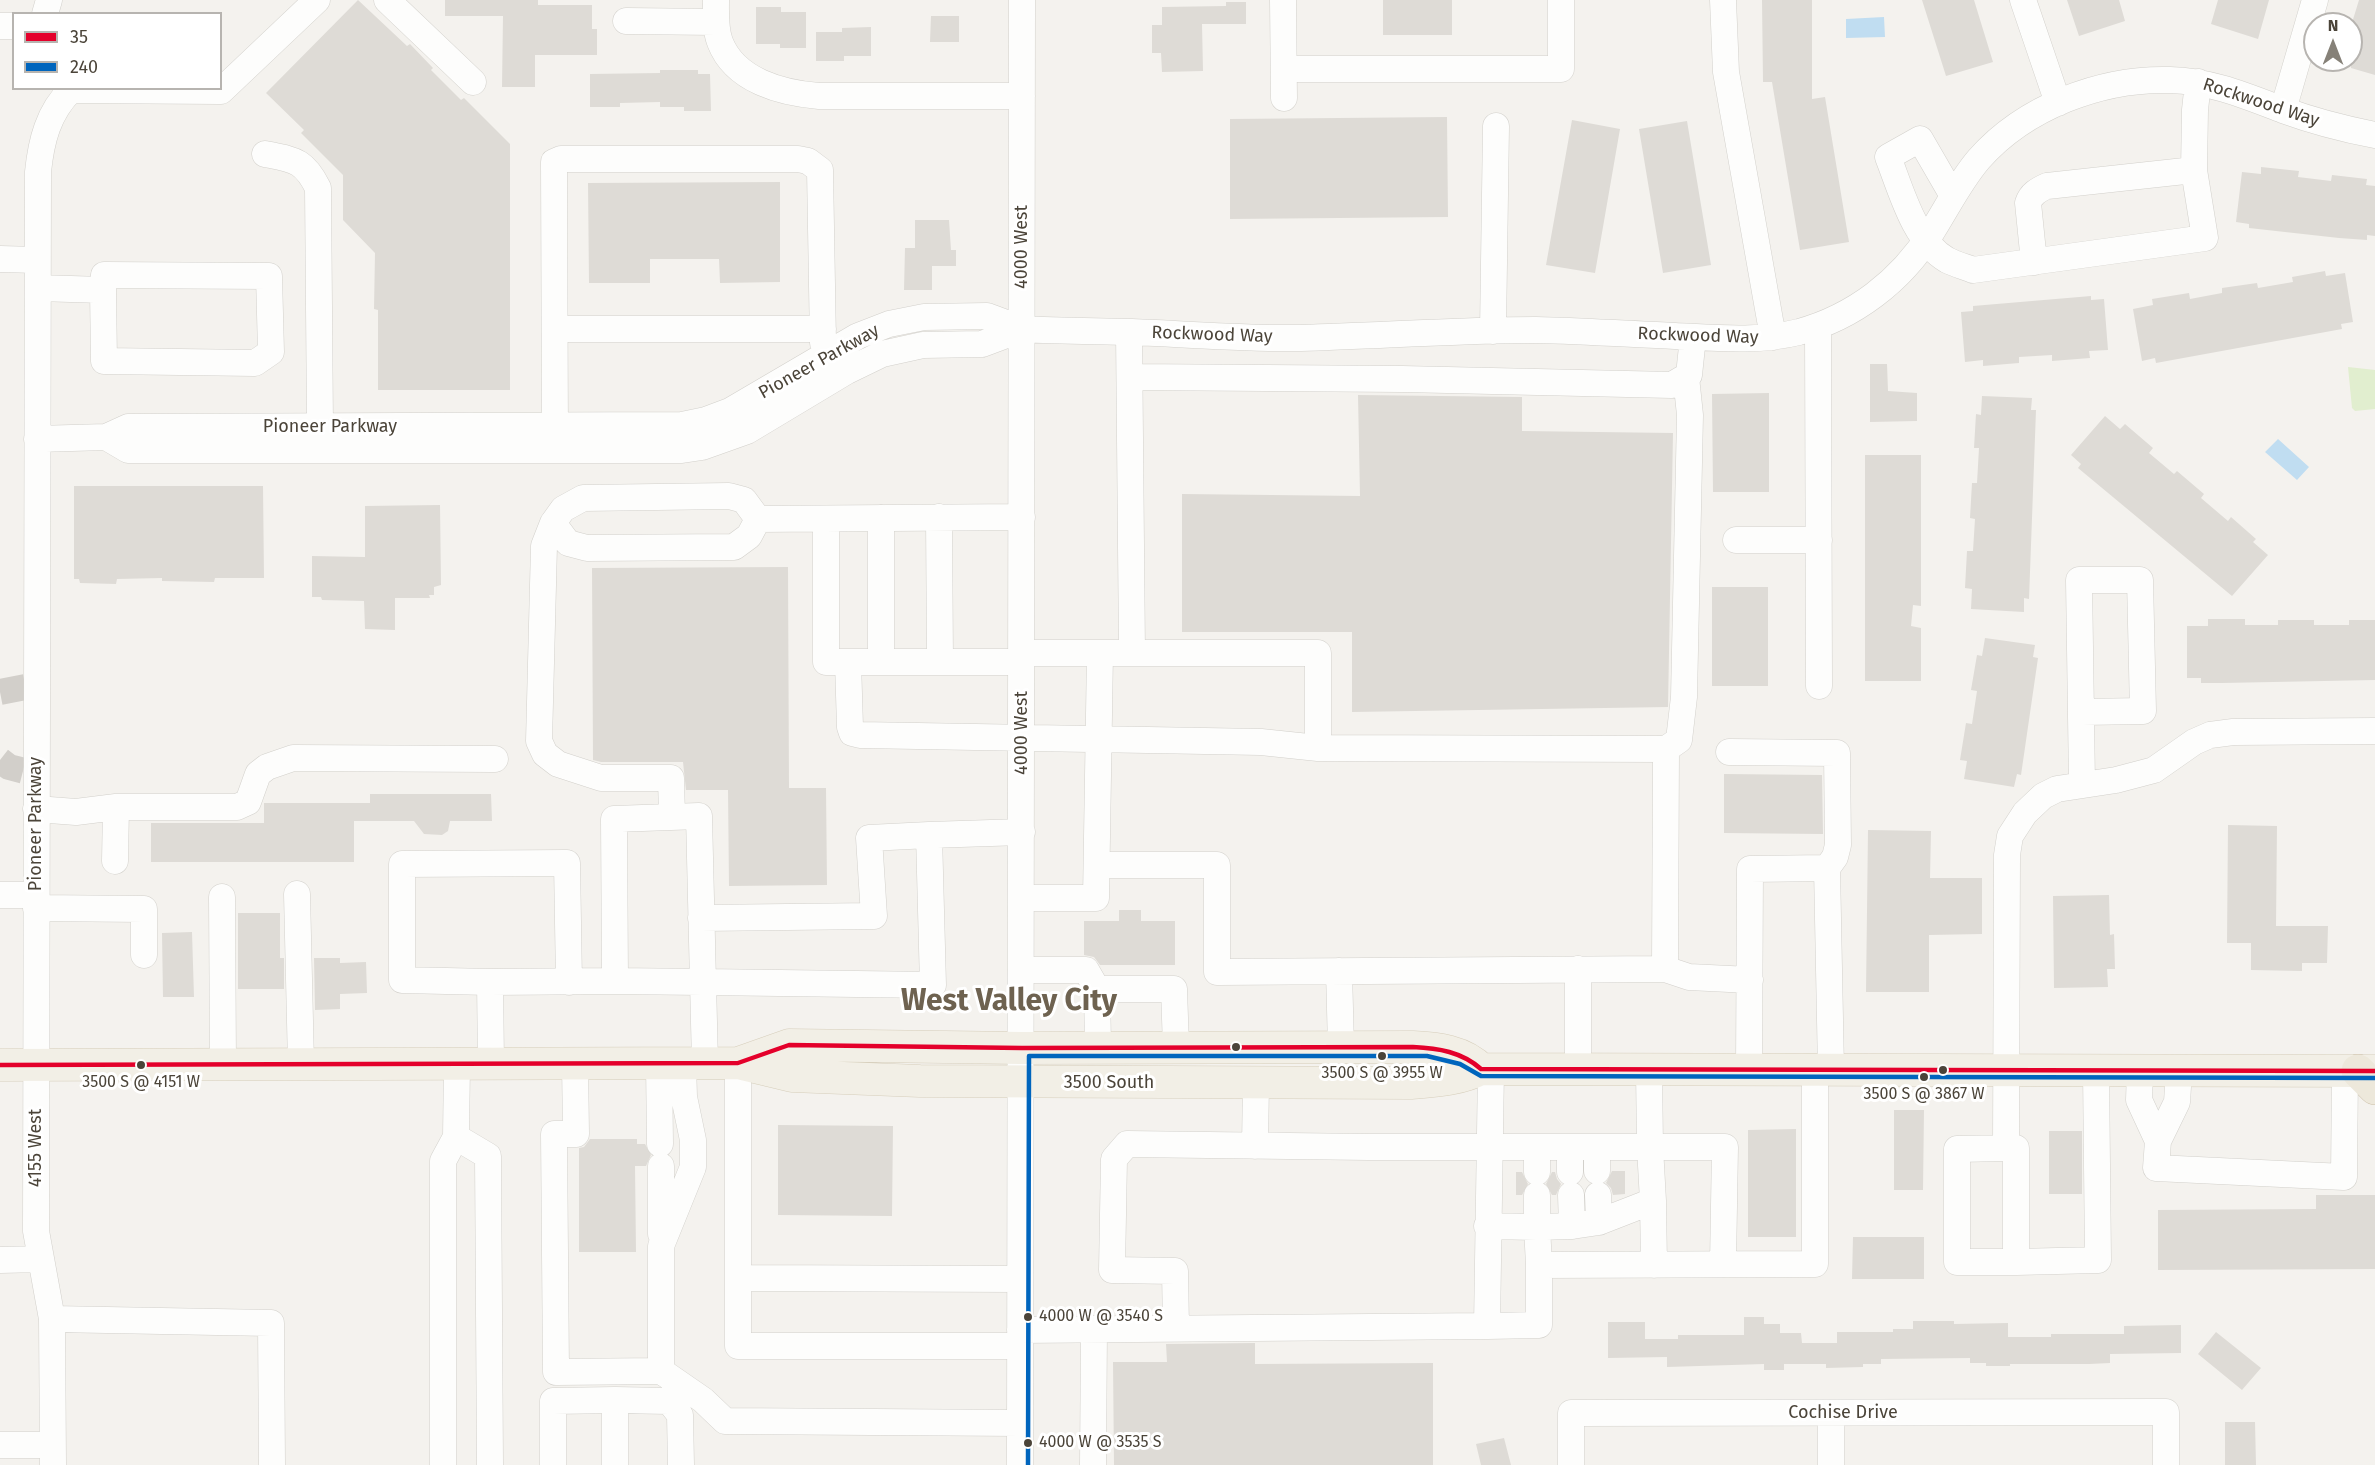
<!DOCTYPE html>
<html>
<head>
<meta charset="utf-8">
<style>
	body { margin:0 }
	#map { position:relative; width:2375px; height:1465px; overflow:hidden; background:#f4f2ee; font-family:"Fira Sans",sans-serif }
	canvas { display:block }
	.legend { position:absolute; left:12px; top:12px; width:210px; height:78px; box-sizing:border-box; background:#fff; border:2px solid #b7b4b0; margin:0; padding:8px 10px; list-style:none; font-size:18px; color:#4b4439 }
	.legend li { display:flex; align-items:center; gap:12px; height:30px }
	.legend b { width:30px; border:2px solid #b7b4b0 }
	.north { position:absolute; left:2303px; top:12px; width:60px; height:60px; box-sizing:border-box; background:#fff; border:2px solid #b7b4b0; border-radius:50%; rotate:0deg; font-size:16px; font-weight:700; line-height:24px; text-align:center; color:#4b4439 }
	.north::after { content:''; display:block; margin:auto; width:21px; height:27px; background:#868178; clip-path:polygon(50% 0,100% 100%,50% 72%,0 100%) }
</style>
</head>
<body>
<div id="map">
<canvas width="2375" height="1465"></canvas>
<ul class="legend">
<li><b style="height:8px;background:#e4002b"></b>35</li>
<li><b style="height:8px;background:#0065bd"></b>240</li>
</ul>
<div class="north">N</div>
</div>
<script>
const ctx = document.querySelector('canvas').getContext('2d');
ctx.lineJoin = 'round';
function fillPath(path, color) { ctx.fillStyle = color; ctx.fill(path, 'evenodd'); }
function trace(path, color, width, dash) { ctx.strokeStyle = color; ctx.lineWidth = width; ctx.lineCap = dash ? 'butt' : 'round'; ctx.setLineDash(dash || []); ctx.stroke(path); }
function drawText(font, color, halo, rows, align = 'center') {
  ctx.font = font + ' "Fira Sans",sans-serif'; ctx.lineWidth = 6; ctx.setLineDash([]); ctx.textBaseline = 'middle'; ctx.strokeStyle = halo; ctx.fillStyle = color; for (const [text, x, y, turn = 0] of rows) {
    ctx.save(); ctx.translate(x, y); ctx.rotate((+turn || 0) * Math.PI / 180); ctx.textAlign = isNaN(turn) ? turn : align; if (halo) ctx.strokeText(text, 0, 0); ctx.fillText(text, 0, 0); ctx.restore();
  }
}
fillPath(new Path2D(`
	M 2348,367 L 2375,370 L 2375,409 L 2355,411 L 2352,408 Z`), '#e1eecf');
fillPath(new Path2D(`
	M 1884,17 L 1885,37 L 1846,38 L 1846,19 Z
	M 2278,439 L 2309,467 L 2297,480 L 2265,452 Z`), '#c0ddf1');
fillPath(new Path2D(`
	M 358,0 L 407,46 L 410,44 L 433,68 L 431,70 L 461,100 L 464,98 L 510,144 L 510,390 L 378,390 L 378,310 L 374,309 L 375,253 L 343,220 L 343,175 L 301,133 L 304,130 L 266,93 Z
	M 445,0 L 538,0 L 538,5 L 592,5 L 592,29 L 597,29 L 597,55 L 535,55 L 535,87 L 502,87 L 503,16 L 445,16 Z
	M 1383,0 L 1452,0 L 1452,35 L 1383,35 Z
	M 1762,0 L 1812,0 L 1812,99 L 1825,97 L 1849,242 L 1800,250 L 1772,82 L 1763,82 Z
	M 1922,0 L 1974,0 L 1993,62 L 1946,76 Z
	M 2067,0 L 2119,0 L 2125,21 L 2079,36 Z
	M 2218,0 L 2269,0 L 2258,39 L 2211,24 Z
	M 2359,0 L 2375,0 L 2375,75 L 2351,68 L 2351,26 Z
	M 1226,2 L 1246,2 L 1246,24 L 1202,24 L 1203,71 L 1162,72 L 1161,53 L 1152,53 L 1152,25 L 1162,25 L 1162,7 L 1226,6 Z
	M 756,7 L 781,7 L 781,12 L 806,12 L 806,48 L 780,48 L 780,44 L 756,44 Z
	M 931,16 L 959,16 L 959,42 L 930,42 Z
	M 871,27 L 871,56 L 844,56 L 844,61 L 816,61 L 816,32 L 842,32 L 842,28 Z
	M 660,70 L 698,70 L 698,74 L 710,74 L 711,111 L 684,111 L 684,107 L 660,107 L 660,102 L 620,103 L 620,107 L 590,107 L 590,74 L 660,73 Z
	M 1447,117 L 1448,217 L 1230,219 L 1230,119 Z
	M 1572,120 L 1620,129 L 1595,273 L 1546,265 Z
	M 1687,121 L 1711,265 L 1663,273 L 1639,129 Z
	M 2261,167 L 2299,171 L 2298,177 L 2331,181 L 2332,175 L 2367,179 L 2366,185 L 2375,186 L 2375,236 L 2367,235 L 2367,240 L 2339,238 L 2249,228 L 2249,224 L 2236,222 L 2242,172 L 2261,174 Z
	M 780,182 L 780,282 L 720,283 L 719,259 L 650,259 L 650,283 L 589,283 L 588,183 Z
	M 915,220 L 949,220 L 951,250 L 956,250 L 956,266 L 932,266 L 932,290 L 904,290 L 905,248 L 915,248 Z
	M 2325,271 L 2326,276 L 2345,273 L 2353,322 L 2341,324 L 2342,329 L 2156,363 L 2155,358 L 2142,361 L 2133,309 L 2153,305 L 2152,299 L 2189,293 L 2190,299 L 2222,293 L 2222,288 L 2257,283 L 2258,288 L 2293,282 L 2292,277 Z
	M 2091,296 L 2091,300 L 2104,299 L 2108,350 L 2089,351 L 2090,358 L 2052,361 L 2052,355 L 2019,357 L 2019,363 L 1983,366 L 1983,360 L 1965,362 L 1961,312 L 1973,311 L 1973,306 Z
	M 1870,364 L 1887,364 L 1888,391 L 1917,393 L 1917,421 L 1870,422 Z
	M 1769,393 L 1769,492 L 1713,492 L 1712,394 Z
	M 1358,395 L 1522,397 L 1522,431 L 1673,433 L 1668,707 L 1352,712 L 1352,632 L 1182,632 L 1182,494 L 1360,496 Z
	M 1982,396 L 2032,398 L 2031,410 L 2036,410 L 2029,599 L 2024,598 L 2024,612 L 1971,609 L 1972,589 L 1965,588 L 1967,551 L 1973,551 L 1975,519 L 1970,518 L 1972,483 L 1977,483 L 1979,448 L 1974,448 L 1976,414 L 1981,415 Z
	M 2105,416 L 2120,429 L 2125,424 L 2153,448 L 2149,453 L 2174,474 L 2177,471 L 2204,494 L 2201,498 L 2228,521 L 2231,517 L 2256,539 L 2253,542 L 2268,555 L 2232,596 L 2078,468 L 2081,464 L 2071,455 Z
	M 1865,455 L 1921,455 L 1921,606 L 1913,605 L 1911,626 L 1921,628 L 1921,681 L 1865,681 Z
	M 74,486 L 263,486 L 264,578 L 215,578 L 214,582 L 162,581 L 162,578 L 117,579 L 116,584 L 80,583 L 79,579 L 74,579 Z
	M 440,505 L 441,585 L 434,587 L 434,595 L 429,595 L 430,598 L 395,598 L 395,630 L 365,629 L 364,601 L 322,600 L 321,597 L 312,597 L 312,556 L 365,557 L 365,506 Z
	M 788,567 L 789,788 L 826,788 L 827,885 L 729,886 L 728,790 L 686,790 L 683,762 L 601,762 L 593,760 L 592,568 Z
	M 1712,587 L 1768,587 L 1768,686 L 1712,686 Z
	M 2208,619 L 2245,619 L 2245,625 L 2278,625 L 2278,620 L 2314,620 L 2314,625 L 2349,625 L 2349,620 L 2375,620 L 2375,680 L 2222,683 L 2201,683 L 2201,678 L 2187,678 L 2187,626 L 2208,626 Z
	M 1985,638 L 2035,645 L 2033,657 L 2038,658 L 2021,775 L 2017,774 L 2014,787 L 1964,779 L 1967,761 L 1960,760 L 1966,723 L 1972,724 L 1977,691 L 1971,690 L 1977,655 L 1982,656 Z
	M 1724,774 L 1822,775 L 1823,834 L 1724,833 Z
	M 370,794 L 491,794 L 492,821 L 450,821 L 448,831 L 442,835 L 424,834 L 414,821 L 354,821 L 354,862 L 151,862 L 151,823 L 264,823 L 264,803 L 370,803 Z
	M 2228,825 L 2277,826 L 2276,926 L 2328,926 L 2327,963 L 2302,963 L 2302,971 L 2251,970 L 2251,943 L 2227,943 Z
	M 1868,830 L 1931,831 L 1930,878 L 1982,878 L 1982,934 L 1929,935 L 1929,992 L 1866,992 Z
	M 2109,895 L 2110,935 L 2114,934 L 2115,969 L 2107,969 L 2108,987 L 2054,988 L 2053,896 Z
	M 1119,910 L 1141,910 L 1141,921 L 1175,921 L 1175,965 L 1100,965 L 1094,957 L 1084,955 L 1084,921 L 1119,921 Z
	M 238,913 L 280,913 L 280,958 L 284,958 L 284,989 L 238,989 Z
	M 192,932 L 194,997 L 163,997 L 162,933 Z
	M 314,958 L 340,958 L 340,963 L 366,962 L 367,993 L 340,994 L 340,1009 L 315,1010 Z
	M 1894,1110 L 1924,1110 L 1923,1190 L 1894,1190 Z
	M 778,1125 L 893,1126 L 892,1216 L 778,1215 Z
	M 1796,1129 L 1796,1237 L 1748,1237 L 1748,1130 Z
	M 2049,1131 L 2082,1131 L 2082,1194 L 2049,1194 Z
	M 590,1139 L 637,1139 L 637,1144 L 645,1144 L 651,1155 L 646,1166 L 635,1166 L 636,1252 L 579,1252 L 579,1148 L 584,1147 Z
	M 1612,1171 L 1625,1171 L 1625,1194 L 1613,1195 L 1611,1188 L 1606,1183 Z
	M 1516,1172 L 1522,1172 L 1528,1184 L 1522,1195 L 1516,1195 Z
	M 1552,1172 L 1555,1172 L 1557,1179 L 1561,1184 L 1556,1195 L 1552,1195 L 1546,1184 Z
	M 2316,1195 L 2375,1195 L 2375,1269 L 2158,1270 L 2158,1210 L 2316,1209 Z
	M 1853,1237 L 1924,1237 L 1924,1279 L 1852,1279 Z
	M 1744,1317 L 1764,1317 L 1764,1324 L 1780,1324 L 1780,1333 L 1801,1333 L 1802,1343 L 1837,1343 L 1837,1332 L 1893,1332 L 1893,1329 L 1913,1329 L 1913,1321 L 1954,1321 L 1954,1324 L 2008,1323 L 2008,1337 L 2051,1337 L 2051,1334 L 2124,1334 L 2124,1326 L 2181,1325 L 2181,1353 L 2110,1354 L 2110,1363 L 2089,1364 L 2010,1364 L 2010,1366 L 1986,1366 L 1986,1363 L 1970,1363 L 1970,1358 L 1881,1359 L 1881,1364 L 1863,1364 L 1863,1367 L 1826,1368 L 1826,1364 L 1784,1364 L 1784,1370 L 1764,1370 L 1764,1364 L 1667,1367 L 1667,1357 L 1608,1358 L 1608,1322 L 1645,1322 L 1645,1339 L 1678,1339 L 1678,1335 L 1744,1335 Z
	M 2216,1332 L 2261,1368 L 2242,1390 L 2198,1354 Z
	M 1255,1343 L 1255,1364 L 1433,1363 L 1433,1465 L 1114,1465 L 1113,1362 L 1167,1362 L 1166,1344 Z
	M 2225,1422 L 2255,1422 L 2256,1465 L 2225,1465 Z
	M 1504,1438 L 1511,1465 L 1481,1465 L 1476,1444 Z`), '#dedbd6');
trace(new Path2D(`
	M 0,692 L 36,685
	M 0,760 L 9,767 L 36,774`), '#d2cfca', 26, [26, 13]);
const minor = new Path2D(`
	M 387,0 L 473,82
	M 716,0 C 716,14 715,29 720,42 C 735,81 782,93 819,96 L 1022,96
	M 1283,0 L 1284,98
	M 1723,0 L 1726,72 L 1773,337
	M 2023,0 L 2058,103
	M 45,14 L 49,0
	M 626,21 L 716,22
	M 0,26 L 14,26
	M 1284,69 L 1561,69 L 1561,0
	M 71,90 L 221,91 L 317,0
	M 2283,110 L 2315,0
	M 265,154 C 295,160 304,160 318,188 L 320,427
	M 1953,196 L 1920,139 L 1888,157 C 1901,190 1914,241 1947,260 C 1955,264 1965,267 1973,270 L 2205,238 L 2194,170 L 2195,110 L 2198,82
	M 0,259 L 37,260
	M 2034,262 L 2028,203 C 2031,194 2038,190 2047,186 L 2194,170
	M 38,288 L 103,290 L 104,275 L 269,276 L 271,352 L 255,363 L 104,361 L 103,290
	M 1818,326 L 1819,686
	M 555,329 L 823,329
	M 1493,331 L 1496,126
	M 1129,332 L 1132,653
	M 1130,377 L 1402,379 L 1672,385 L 1689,375 L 1693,337
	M 106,437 L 128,450 L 682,450 L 702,447 L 747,431 L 847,371 L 882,354 L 923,345 L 982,344 L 1022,329
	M 37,439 L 106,437 L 128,427 L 682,425 L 706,420 L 730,411 L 858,336 L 889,324 L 924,317 L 987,316 L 1022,329 C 1058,331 1095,331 1132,332 C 1188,334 1244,339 1301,338 C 1379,336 1457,330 1536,330 C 1582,331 1629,334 1675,336 C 1717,338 1758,342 1799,332 C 1854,317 1901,281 1931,233 C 1947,208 1960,181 1979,159 C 2025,107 2101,78 2170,80 C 2211,81 2246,96 2283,110 C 2313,121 2344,129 2375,135
	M 555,442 L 554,162 L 561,159 L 798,159 L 808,161 L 820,170 L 823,343 L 829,353
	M 729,496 L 744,500 L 758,519 L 749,536 L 734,547 L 587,548 L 568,543 L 553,523 L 563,509 L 583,498 Z
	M 939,517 L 940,662
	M 881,518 L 881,662
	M 758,519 L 1022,517
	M 826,519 L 826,662 L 1022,662
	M 553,523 L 544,546 L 539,741 L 545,754 L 558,764 L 601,778 L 671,778 L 672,817
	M 1736,540 L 1819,540
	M 1022,653 L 1318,653 L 1318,748 L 1666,749 L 1679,740 L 1684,697 L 1690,415 L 1686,377
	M 848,662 L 850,727 L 852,733 L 860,735 L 1205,741 L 1261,742 L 1318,748
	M 2082,712 L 2143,711 L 2140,580 L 2079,580 L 2082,784
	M 1729,752 L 1837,753 L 1838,845 L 1835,857 L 1827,868
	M 36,809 L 76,812 L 116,807 L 237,807 L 248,802 L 258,774 L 267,767 L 293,758 L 495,759
	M 699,816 L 703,982 L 615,981 L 614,819 Z
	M 115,861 L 116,807
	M 1097,865 L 1217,865 L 1217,972 L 1665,969 L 1666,749
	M 297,894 L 301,1064
	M 0,895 L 36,895
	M 222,897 L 223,1064
	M 1022,898 L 1096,898 L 1100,653
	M 36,908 L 144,909 L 144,955
	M 701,918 L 874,916 L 869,838 L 929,835
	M 1665,969 L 1689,977 L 1750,980
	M 1022,970 L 1086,970 L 1097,989 L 1098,1047
	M 1339,971 L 1341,1047
	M 490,982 L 402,980 L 402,864 L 567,863 L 569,982
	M 1097,989 L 1174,989 L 1176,1047
	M 491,1063 L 490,982 L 615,981
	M 575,1063 L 576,1134 L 554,1134 L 556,1372 L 661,1371 L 703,1400 L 725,1421 L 1020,1423
	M 659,1063 L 660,1144
	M 705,1063 L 703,982 L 933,985 L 929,835 L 1022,832
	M 738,1063 L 738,1346 L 1020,1346
	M 1578,1070 L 1578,969
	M 1749,1070 L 1750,869 L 1827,868 L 1831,1070
	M 2140,1071 L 2139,1100 L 2158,1141 L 2177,1102 L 2179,1071
	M 456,1137 L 488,1156 L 490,1465
	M 2158,1141 L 2156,1168 L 2344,1177 L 2345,1071
	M 1255,1146 L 1256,1083
	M 1570,1148 L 1570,1172
	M 1597,1148 L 1597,1171
	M 2006,1148 L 1957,1149 L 1957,1262 L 2016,1262 L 2016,1148 L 2006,1148 L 2007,855 L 2010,836 L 2025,813 L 2043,796 L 2057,789 L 2116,780 L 2154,770 L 2194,742 L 2210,735 L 2233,732 L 2375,731
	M 1537,1172 L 1537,1148
	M 1537,1195 L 1537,1227 L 1572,1226 L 1599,1222 L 1653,1201 L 1650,1147 L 1725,1147 L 1723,1264
	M 1571,1195 L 1572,1226
	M 1598,1195 L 1599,1222
	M 1653,1201 L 1654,1265
	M 1487,1226 L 1537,1227 L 1539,1265
	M 661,1234 L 661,1166
	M 0,1260 L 41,1259
	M 2016,1262 L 2098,1260 L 2096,1070
	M 738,1278 L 1020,1279
	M 52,1319 L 271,1323 L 272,1465
	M 1487,1326 L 1539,1325 L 1539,1265 L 1815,1264 L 1815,1070
	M 1176,1328 L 1175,1271 L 1112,1270 L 1114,1159 L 1127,1144 L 1369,1147 L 1650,1147 L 1649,1070
	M 1020,1330 L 1487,1326 L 1491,1069
	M 661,1371 L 661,1246 L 693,1167 L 693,1140 L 684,1097 L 683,1063
	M 1831,1413 L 1831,1465
	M 0,1445 L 52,1445
	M 53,1465 L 52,1319 L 36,1231 L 38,172 C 41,142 48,112 71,90
	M 443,1465 L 443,1161 L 456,1137 L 457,1064
	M 553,1465 L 553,1401 L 615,1400
	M 615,1465 L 615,1400 L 669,1401 L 680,1415 L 681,1465
	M 1020,1465 L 1022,0
	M 1093,1465 L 1094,1329
	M 1571,1465 L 1571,1413 L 2166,1412 L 2166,1465`);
const major = new Path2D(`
	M 738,1063 L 789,1045 L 1022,1048 L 1413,1047 C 1437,1048 1464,1051 1481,1069
	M 0,1065 L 738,1063 L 792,1076 L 920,1081 L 1411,1083 C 1435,1081 1459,1080 1481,1069 L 2375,1071`);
const highway = new Path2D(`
	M 2358,1071 L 2375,1088`);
trace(minor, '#d2d0cb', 27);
trace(major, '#d6cebb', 33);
trace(highway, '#ccbfa9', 34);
trace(minor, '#fdfdfc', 26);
trace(major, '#f2efe6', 32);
trace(highway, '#ede8db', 33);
trace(new Path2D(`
	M 0,1065 L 738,1063 L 789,1045 L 1022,1048 L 1413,1047 C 1438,1048 1462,1052 1481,1069 L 2375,1071`), '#e4002b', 4.5);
trace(new Path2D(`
	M 1028,1465 L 1029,1056 L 1427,1056 L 1460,1064 L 1481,1076 L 2375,1078`), '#0065bd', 4.5);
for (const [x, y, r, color] of [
	[1236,1047,5,"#4b4439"],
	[1382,1056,5,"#4b4439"],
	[141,1065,5,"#4b4439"],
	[1943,1070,5,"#4b4439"],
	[1924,1077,5,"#4b4439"],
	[1028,1317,5,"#4b4439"],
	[1028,1443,5,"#4b4439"]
]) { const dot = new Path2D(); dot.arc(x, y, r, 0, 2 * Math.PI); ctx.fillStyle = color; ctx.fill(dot); trace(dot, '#fff', 2); }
drawText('16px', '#4b4439', '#fff', [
	["3500 S @ 3955 W",1382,1074],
	["3500 S @ 4151 W",141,1083],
	["3500 S @ 3867 W",1924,1095],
	["4000 W @ 3540 S",1039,1317,"left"],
	["4000 W @ 3535 S",1039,1443,"left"]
]);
drawText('18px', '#4b4439', '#fff', [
	["Rockwood Way",2261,103,18],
	["4000 West",1022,247,-90],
	["Rockwood Way",1212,335,2],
	["Rockwood Way",1698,336,2],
	["Pioneer Parkway",819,362,-29],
	["Pioneer Parkway",330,427],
	["4000 West",1022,733,-90],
	["Pioneer Parkway",36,824,-90],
	["3500 South",1109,1083],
	["4155 West",36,1148,-90],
	["Cochise Drive",1843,1413]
]);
drawText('bold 30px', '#6e6250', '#fff', [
	["West Valley City",1009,1002]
]);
</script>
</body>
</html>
